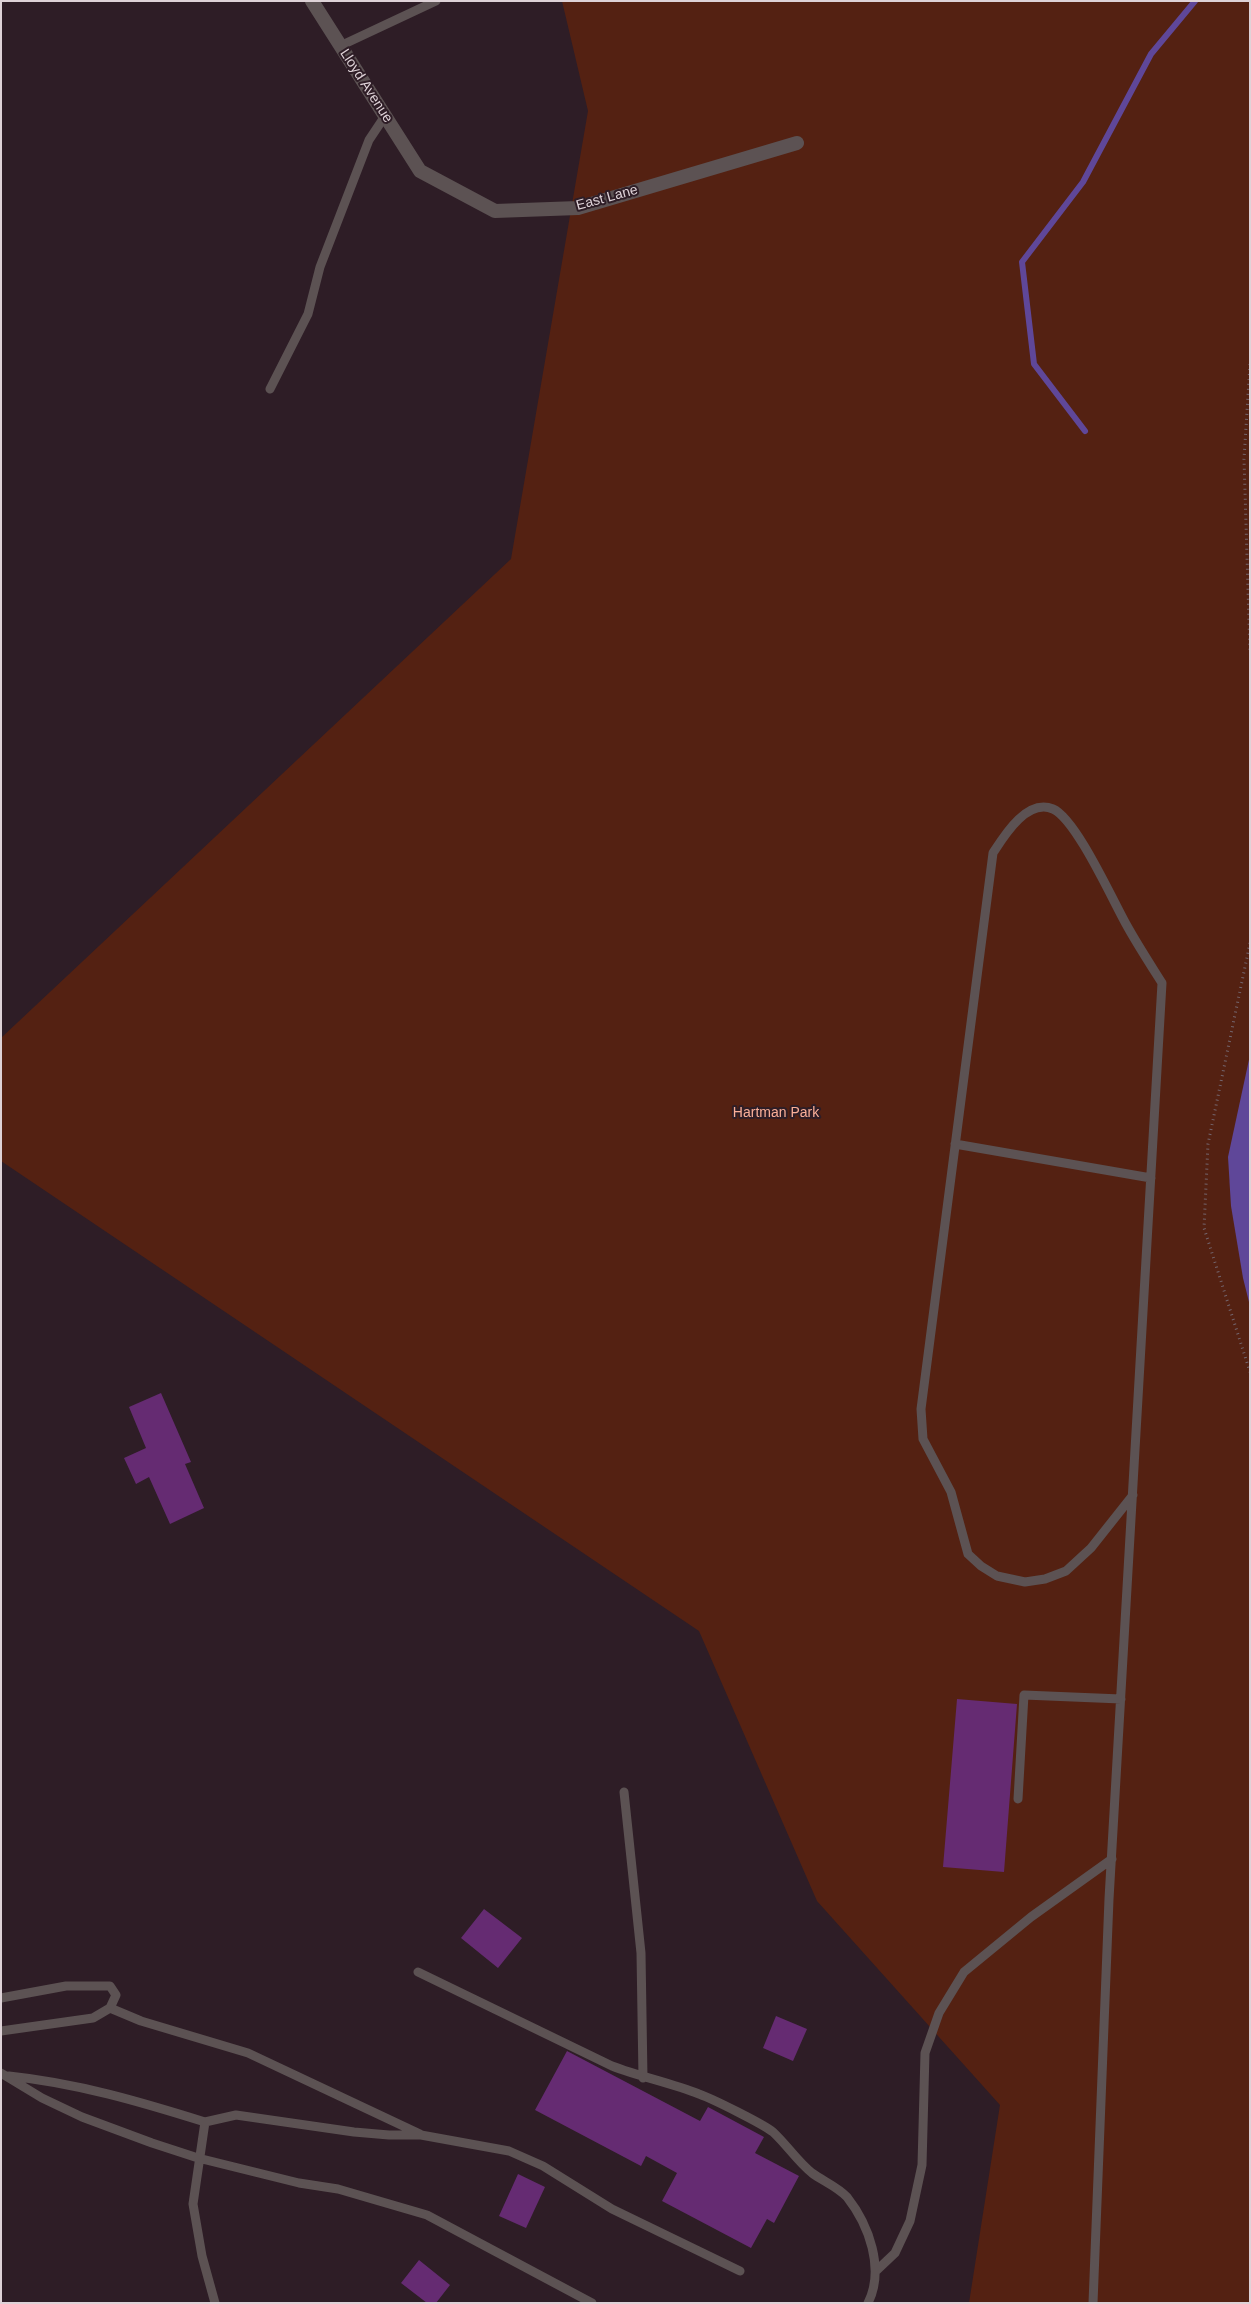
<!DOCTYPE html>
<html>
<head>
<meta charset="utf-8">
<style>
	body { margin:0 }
	#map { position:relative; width:1251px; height:2304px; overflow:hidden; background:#2e1d26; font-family:Helvetica,sans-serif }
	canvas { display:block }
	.frame { position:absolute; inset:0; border:2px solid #ded2d7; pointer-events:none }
</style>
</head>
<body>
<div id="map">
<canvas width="1251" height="2304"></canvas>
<div class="frame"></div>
</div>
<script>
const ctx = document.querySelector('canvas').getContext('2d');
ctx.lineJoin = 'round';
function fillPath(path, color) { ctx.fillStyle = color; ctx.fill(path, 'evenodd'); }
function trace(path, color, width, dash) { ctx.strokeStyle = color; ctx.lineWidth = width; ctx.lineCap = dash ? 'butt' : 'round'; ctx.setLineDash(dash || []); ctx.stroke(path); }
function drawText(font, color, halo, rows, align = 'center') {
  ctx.font = font + ' Helvetica,sans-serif'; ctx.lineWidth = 4; ctx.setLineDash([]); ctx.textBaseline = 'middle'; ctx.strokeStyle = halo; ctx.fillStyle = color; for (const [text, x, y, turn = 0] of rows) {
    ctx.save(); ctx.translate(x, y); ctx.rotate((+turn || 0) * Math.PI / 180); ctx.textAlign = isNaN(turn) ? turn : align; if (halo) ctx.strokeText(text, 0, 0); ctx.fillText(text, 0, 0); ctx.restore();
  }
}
fillPath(new Path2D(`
	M 562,1 L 1250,1 L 1250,2303 L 969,2303 L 1000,2105 L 817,1901 L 699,1631 L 1,1161 L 1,1038 L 511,559 L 588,111 Z`), '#542112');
fillPath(new Path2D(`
	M 1250,1055 L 1250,1306 L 1243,1278 L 1231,1206 L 1228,1157 Z`), '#5f4799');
trace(new Path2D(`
	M 1085,431 L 1034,364 L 1022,262 L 1083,182 L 1151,54 L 1195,1`), '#5f4799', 6);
fillPath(new Path2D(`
	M 161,1393 L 191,1462 L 185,1464 L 204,1508 L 170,1524 L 149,1477 L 136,1484 L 124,1458 L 146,1448 L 129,1407 Z
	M 957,1699 L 1017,1704 L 1004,1872 L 943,1867 Z
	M 484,1909 L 522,1938 L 498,1968 L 461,1938 Z
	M 776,2016 L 807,2029 L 793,2061 L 763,2048 Z
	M 567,2051 L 700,2121 L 708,2107 L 764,2137 L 755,2153 L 799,2176 L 774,2223 L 767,2219 L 751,2248 L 662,2201 L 677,2173 L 646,2156 L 641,2166 L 535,2110 Z
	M 518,2174 L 545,2187 L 526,2228 L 499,2216 Z
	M 419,2260 L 450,2285 L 436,2303 L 427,2303 L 401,2283 Z`), '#652b72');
trace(new Path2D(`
	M 1250,364 L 1244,459 L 1250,653
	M 1250,943 L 1208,1144 L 1204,1228 L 1250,1372`), '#74656d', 3, [1, 4]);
trace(new Path2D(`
	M 340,46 L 436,1
	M 270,389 L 308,314 L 320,267 L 369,140 L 385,116
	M 955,1144 L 1151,1178
	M 624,1792 L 641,1953 L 643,2078
	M 1018,1799 L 1024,1695 L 1121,1699
	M 418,1972 L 612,2066 C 641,2077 671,2083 699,2094 C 713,2099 763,2124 773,2132 C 787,2145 798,2162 812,2173 C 823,2181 838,2187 847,2197 C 869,2225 885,2269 868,2303
	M 1,1998 L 66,1986 L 110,1986 L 116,1995 L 110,2008 L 93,2018 L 1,2031
	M 110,2008 L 141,2021 L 248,2053 L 420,2134
	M 1,2073 L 42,2098 L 82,2117 L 152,2143 L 198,2158 L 299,2183 L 338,2189 L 427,2215 L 592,2303
	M 9,2076 C 77,2083 141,2102 205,2122
	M 876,2271 L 895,2253 L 910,2221 L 922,2165 L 925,2053 L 939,2013 L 964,1972 L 1031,1917 L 1112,1859
	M 215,2303 L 202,2256 L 193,2204 L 205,2122 L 236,2115 L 354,2132 L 389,2135 L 421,2135 L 509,2151 L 543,2166 L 612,2209 L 740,2271
	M 1093,2303 L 1109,1899 L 1162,983 C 1150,964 1137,944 1126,924 C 1112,899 1076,819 1053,809 C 1027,798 1004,836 993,853 L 921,1409 L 923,1439 L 951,1492 L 968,1554 L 981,1566 L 997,1576 L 1025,1582 L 1045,1579 L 1066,1571 L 1091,1548 L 1133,1495`), '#5c5253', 9);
trace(new Path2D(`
	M 312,1 L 420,171 L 495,211 L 578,208 L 797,143`), '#5c5253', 14);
drawText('14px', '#ded2d7', '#2e1d26', [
	["Lloyd Avenue",366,86,57],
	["East Lane",607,198,-15]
]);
drawText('14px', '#fbaf98', '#2e1d26', [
	["Hartman Park",776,1113]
]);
</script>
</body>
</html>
